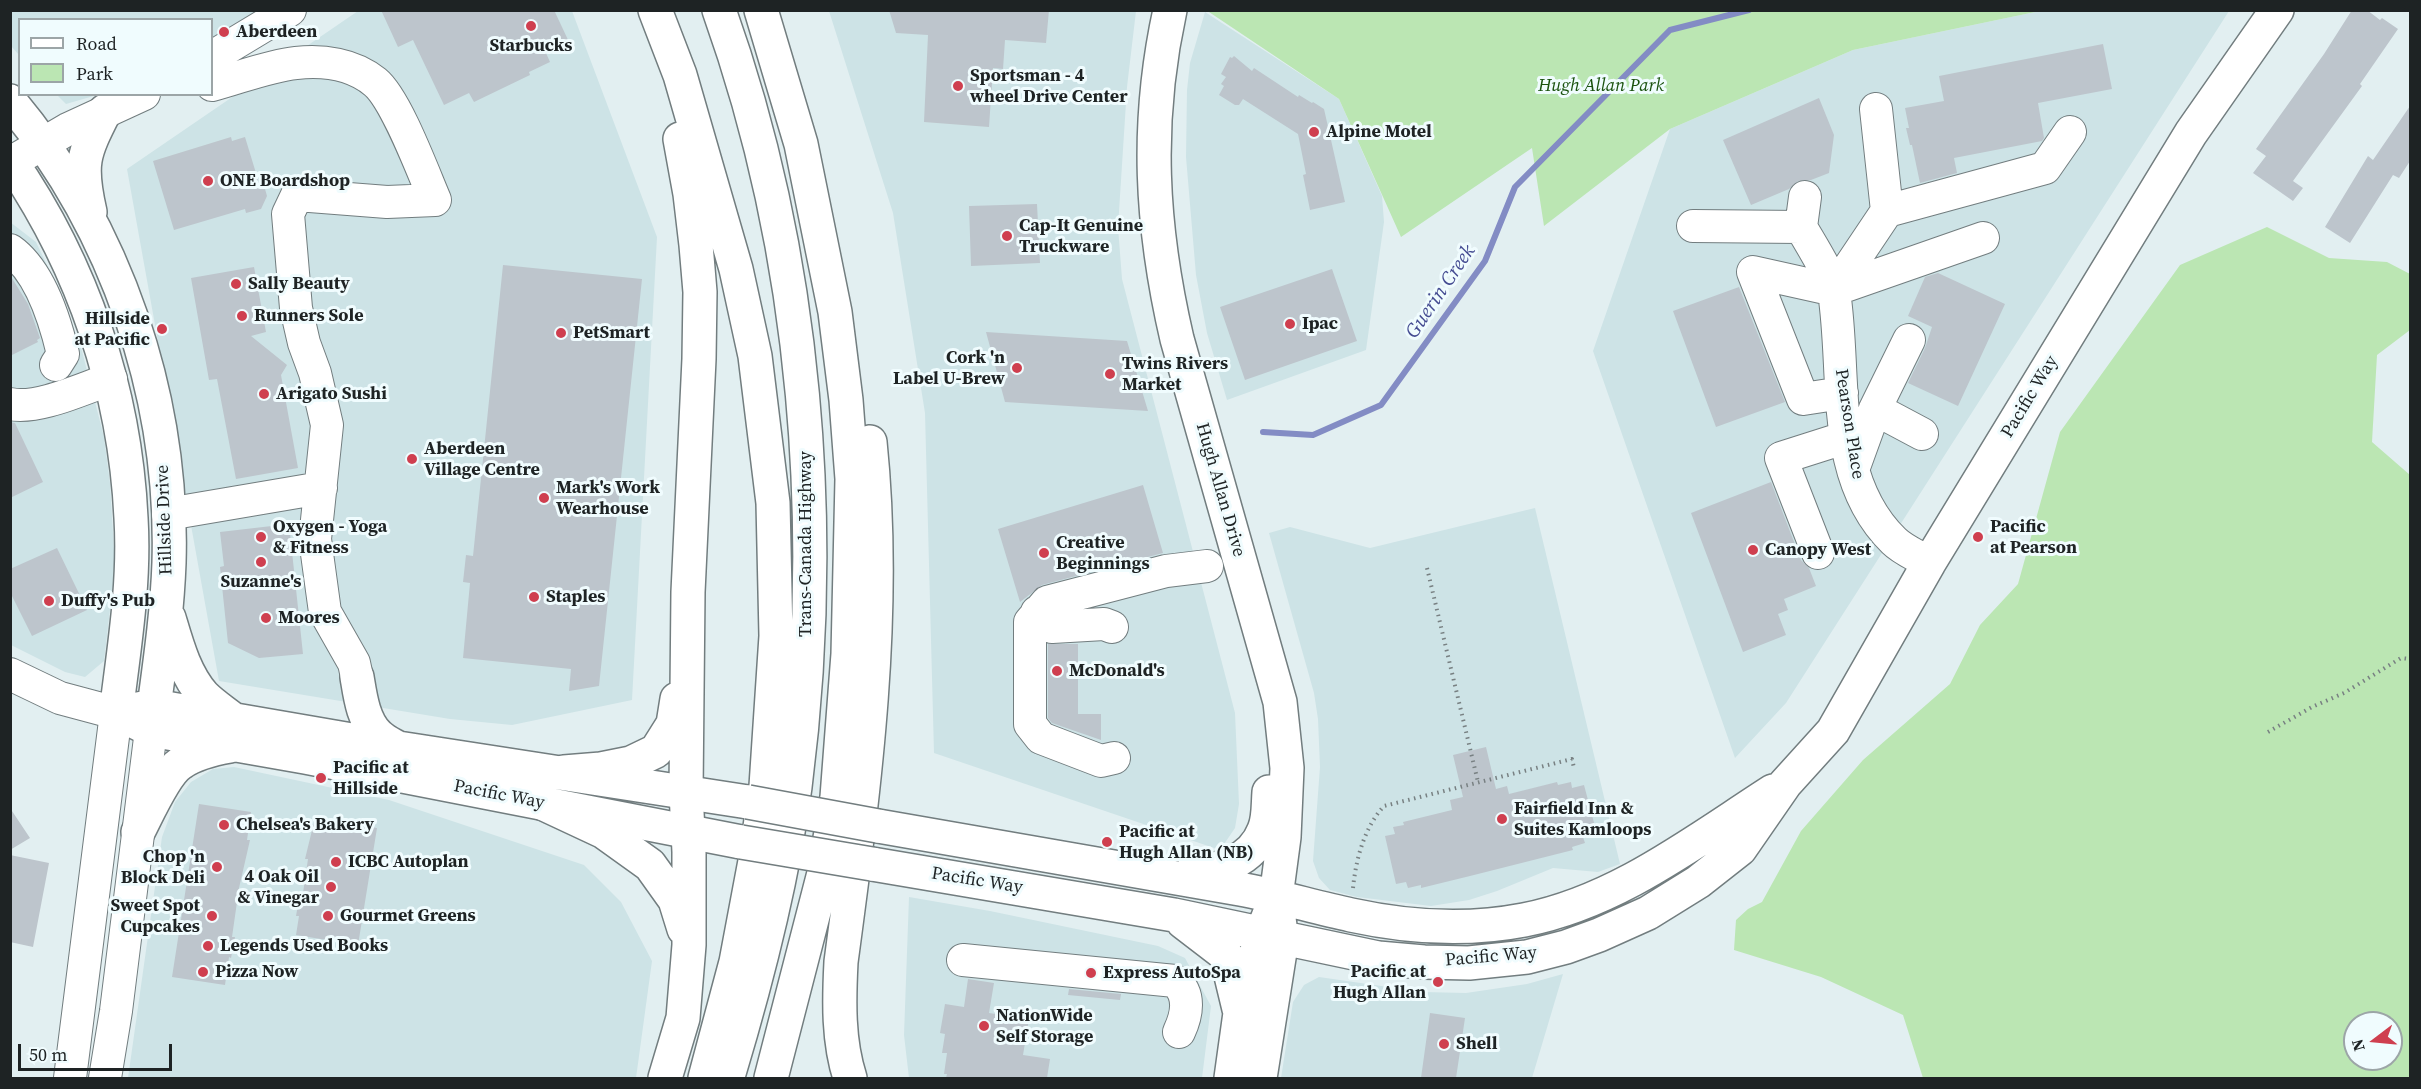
<!DOCTYPE html>
<html>
<head>
<meta charset="utf-8">
<style>
	body { margin:0 }
	#map { position:relative; width:2421px; height:1089px; overflow:hidden; background:#e2eff1; font-family:"Source Serif 4",serif }
	canvas { display:block }
	.frame { position:absolute; inset:0; border:12px solid #1e2324; pointer-events:none }
	.legend { position:absolute; left:18px; top:18px; width:195px; height:78px; box-sizing:border-box; background:#f0fcfe; border:2px solid #9ca5a7; margin:0; padding:8px 10px; list-style:none; font-size:18px; color:#1e2324 }
	.legend li { display:flex; align-items:center; gap:12px; height:30px }
	.legend b { width:30px; border:2px solid #9ca5a7 }
	.north { position:absolute; left:2343px; top:1011px; width:60px; height:60px; box-sizing:border-box; background:#f0fcfe; border:2px solid #9ca5a7; border-radius:50%; rotate:254deg; font-size:16px; font-weight:700; line-height:24px; text-align:center; color:#1e2324 }
	.north::after { content:''; display:block; margin:auto; width:21px; height:27px; background:#cf3f4f; clip-path:polygon(50% 0,100% 100%,50% 72%,0 100%) }
	.scale { position:absolute; left:18px; top:1044px; width:154px; height:27px; box-sizing:border-box; border:3px solid #1e2324; border-top:0; padding-left:8px; font-size:18px; line-height:21px; white-space:nowrap; color:#1e2324; -webkit-text-stroke:4px #f0fcfe; paint-order:stroke }
</style>
</head>
<body>
<div id="map">
<canvas width="2421" height="1089"></canvas>
<div class="frame"></div>
<ul class="legend">
<li><b style="height:8px;background:#fff"></b>Road</li>
<li><b style="height:16px;background:#bbe6b3"></b>Park</li>
</ul>
<div class="north">N</div>
<div class="scale">50 m</div>
</div>
<script>
const ctx = document.querySelector('canvas').getContext('2d');
ctx.lineJoin = 'round';
function fillPath(path, color) { ctx.fillStyle = color; ctx.fill(path, 'evenodd'); }
function trace(path, color, width, dash) { ctx.strokeStyle = color; ctx.lineWidth = width; ctx.lineCap = dash ? 'butt' : 'round'; ctx.setLineDash(dash || []); ctx.stroke(path); }
function drawText(font, color, halo, rows, align = 'center') {
  ctx.font = font + ' "Source Serif 4",serif'; ctx.lineWidth = 6; ctx.setLineDash([]); ctx.textBaseline = 'middle'; ctx.strokeStyle = halo; ctx.fillStyle = color; for (const [text, x, y, turn = 0] of rows) {
    ctx.save(); ctx.translate(x, y); ctx.rotate((+turn || 0) * Math.PI / 180); ctx.textAlign = isNaN(turn) ? turn : align; if (halo) ctx.strokeText(text, 0, 0); ctx.fillText(text, 0, 0); ctx.restore();
  }
}
fillPath(new Path2D(`
	M 11,11 L 277,11 L 212,45 L 212,20 L 20,20 L 19,55 L 11,46 Z
	M 358,11 L 572,11 L 657,237 L 632,700 L 512,725 L 450,719 L 219,681 L 127,169 Z
	M 829,11 L 1136,11 L 1127,87 L 1118,227 L 1122,279 L 1235,713 L 1239,804 L 1235,828 L 1220,850 L 934,753 L 925,413 L 893,213 Z
	M 2040,11 L 2229,11 L 1786,703 L 1735,758 L 1593,351 L 1670,129 L 1853,50 Z
	M 1205,12 L 1339,99 L 1382,196 L 1384,222 L 1366,350 L 1227,400 L 1207,333 L 1196,275 L 1186,157 L 1187,90 L 1190,63 Z
	M 57,95 L 97,95 L 66,104 Z
	M 10,222 L 36,242 L 64,301 L 82,351 L 104,437 L 110,483 L 115,567 L 104,661 L 85,677 L 65,672 L 11,645 Z
	M 1535,508 L 1620,864 L 1598,872 L 1553,868 L 1497,891 L 1469,900 L 1431,906 L 1357,897 L 1330,890 L 1319,878 L 1313,861 L 1320,767 L 1318,719 L 1314,693 L 1269,533 L 1290,527 L 1370,548 Z
	M 234,767 L 389,800 L 584,865 L 621,902 L 652,961 L 636,1078 L 128,1078 L 162,837 L 175,802 L 191,782 L 213,769 Z
	M 909,897 L 990,911 L 1158,946 L 1185,958 L 1211,1006 L 1202,1078 L 909,1078 L 904,1035 Z
	M 1563,974 L 1532,1078 L 1281,1078 L 1293,1002 L 1304,985 L 1319,977 L 1423,992 L 1466,993 L 1527,984 Z`), '#cde3e6');
fillPath(new Path2D(`
	M 1206,10 L 2040,10 L 2040,11 L 1853,50 L 1670,129 L 1544,226 L 1532,148 L 1401,237 L 1339,99 Z
	M 2267,227 L 2329,258 L 2387,262 L 2410,274 L 2410,330 L 2377,355 L 2372,442 L 2410,475 L 2410,1078 L 1923,1078 L 1903,1015 L 1821,977 L 1734,950 L 1736,920 L 1748,909 L 1762,902 L 1801,831 L 1863,760 L 1950,684 L 1980,625 L 2018,584 L 2060,432 L 2180,265 ZM 2355,1023 L 2391,1023 L 2391,1059 L 2355,1059 Z`), '#bbe6b3');
trace(new Path2D(`
	M 1263,432 L 1313,435 L 1381,405 L 1485,261 L 1515,187 L 1670,30 L 1749,10`), '#838cc4', 6);
fillPath(new Path2D(`
	M 381,10 L 554,10 L 569,42 L 546,53 L 550,62 L 529,72 L 530,75 L 474,102 L 469,93 L 444,105 L 413,40 L 398,47 Z
	M 889,10 L 1049,10 L 1046,43 L 1005,40 L 1003,69 L 993,68 L 989,127 L 924,122 L 928,35 L 896,33 Z
	M 2352,10 L 2367,10 L 2380,20 L 2382,18 L 2398,29 L 2360,84 L 2362,86 L 2293,181 L 2303,188 L 2293,201 L 2253,173 L 2266,156 L 2256,149 L 2324,54 Z
	M 2103,44 L 2112,89 L 2038,103 L 2044,138 L 2042,141 L 1954,158 L 1957,173 L 1920,183 L 1912,145 L 1910,145 L 1906,128 L 1909,128 L 1905,108 L 1944,101 L 1939,76 Z
	M 1234,56 L 1252,71 L 1254,68 L 1298,97 L 1299,95 L 1312,103 L 1313,102 L 1324,109 L 1345,202 L 1310,210 L 1303,175 L 1306,174 L 1298,134 L 1243,99 L 1239,105 L 1235,105 L 1219,95 L 1224,86 L 1221,84 L 1226,77 L 1221,74 L 1230,57 L 1232,58 Z
	M 1819,98 L 1834,135 L 1829,173 L 1811,180 L 1798,181 L 1789,189 L 1751,205 L 1723,140 Z
	M 2410,106 L 2410,161 L 2399,178 L 2393,175 L 2350,243 L 2325,227 L 2368,156 L 2373,160 Z
	M 231,137 L 232,141 L 245,137 L 259,183 L 263,182 L 267,196 L 261,209 L 246,213 L 245,209 L 174,230 L 153,161 Z
	M 1037,204 L 1040,263 L 971,266 L 969,206 Z
	M 503,265 L 642,279 L 599,686 L 569,691 L 571,669 L 463,658 L 470,583 L 463,582 L 466,555 L 473,556 Z
	M 254,267 L 266,332 L 251,336 L 287,365 L 281,375 L 298,468 L 236,479 L 217,379 L 209,380 L 191,278 Z
	M 1332,269 L 1357,341 L 1245,380 L 1220,307 Z
	M 1938,273 L 2005,304 L 1958,406 L 1908,383 L 1925,348 L 1932,327 L 1908,316 L 1925,277 Z
	M 10,275 L 28,304 L 40,338 L 37,340 L 38,342 L 10,356 Z
	M 1739,287 L 1785,402 L 1716,427 L 1673,311 Z
	M 986,332 L 1127,341 L 1148,411 L 1005,402 Z
	M 10,422 L 15,423 L 43,482 L 10,498 Z
	M 1771,482 L 1801,560 L 1809,568 L 1816,586 L 1784,599 L 1788,610 L 1778,614 L 1786,635 L 1743,652 L 1691,513 Z
	M 1143,485 L 1163,553 L 1042,585 L 1020,602 L 998,529 Z
	M 289,524 L 303,654 L 259,658 L 228,643 L 220,567 L 224,566 L 220,532 Z
	M 57,548 L 87,610 L 32,636 L 10,592 L 10,569 Z
	M 1048,644 L 1078,644 L 1078,714 L 1101,714 L 1101,740 L 1052,723 L 1048,718 Z
	M 1486,747 L 1496,789 L 1507,786 L 1509,794 L 1557,782 L 1558,785 L 1571,782 L 1572,788 L 1584,785 L 1597,834 L 1583,837 L 1585,843 L 1572,847 L 1573,850 L 1470,876 L 1421,888 L 1421,885 L 1408,888 L 1406,882 L 1396,884 L 1385,836 L 1395,834 L 1393,827 L 1404,825 L 1403,822 L 1452,810 L 1450,800 L 1463,797 L 1453,755 Z
	M 199,804 L 251,812 L 247,840 L 250,840 L 239,888 L 232,937 L 235,937 L 231,958 L 229,957 L 225,985 L 172,977 Z
	M 10,808 L 30,838 L 10,850 Z
	M 315,818 L 377,828 L 358,945 L 296,935 L 299,916 L 296,916 L 300,893 L 303,893 L 308,859 L 305,859 Z
	M 10,855 L 49,863 L 33,947 L 10,942 Z
	M 968,979 L 994,983 L 989,1013 L 1029,1019 L 1023,1055 L 1050,1059 L 1047,1078 L 946,1078 L 947,1074 L 944,1074 L 947,1053 L 942,1053 L 945,1034 L 940,1033 L 945,1004 L 964,1007 Z
	M 1069,989 L 1121,994 L 1120,1000 L 1068,995 Z
	M 1430,1013 L 1465,1018 L 1456,1078 L 1421,1078 Z`), '#bdc5cc');
const minor = new Path2D(`
	M 212,57 L 290,10
	M 212,85 C 239,78 268,66 296,63 C 323,60 353,64 375,82 C 396,99 423,172 435,200 L 387,202 L 297,195 L 288,214 L 296,308 L 304,343 L 315,373 L 327,425 L 315,539 L 325,612 L 354,663 L 357,677
	M 10,163 L 68,129 L 144,94
	M 1887,211 L 2045,168 L 2070,132
	M 1693,226 L 1801,227 C 1810,243 1832,277 1834,292 C 1847,375 1828,477 1894,541 C 1903,550 1918,556 1929,563
	M 1801,227 L 1805,197
	M 10,250 C 40,271 55,320 63,354 L 56,365
	M 1834,290 L 1887,211 L 1876,109
	M 1842,393 L 1803,399 L 1753,272 L 1834,290 L 1983,238
	M 10,404 C 38,410 84,388 111,379
	M 1875,409 L 1922,434
	M 1854,467 L 1875,409 L 1909,340
	M 168,514 L 321,488
	M 1818,553 L 1781,458 L 1847,437
	M 1037,612 L 1052,627 L 1104,624 L 1112,627
	M 10,674 L 60,698 L 116,713 L 70,1078
	M 1114,758 L 1101,761 L 1041,738 L 1030,724 L 1030,622 L 1047,602 L 1166,571 L 1207,566
	M 963,960 L 1175,981 C 1191,994 1187,1015 1179,1032
	M 105,1078 L 116,1011 L 151,730`);
const major = new Path2D(`
	M 1170,10 C 1145,124 1151,227 1177,339 L 1280,702 L 1287,768 L 1284,837 L 1276,897 L 1261,935 L 1240,1013 L 1231,1078
	M 10,101 C 117,229 174,397 169,563 C 167,619 158,675 151,730
	M 10,160 C 83,266 125,390 131,518 C 135,583 124,648 116,713
	M 90,212 C 79,164 83,154 105,111
	M 169,618 C 177,645 185,675 204,696 C 213,705 224,712 234,720
	M 357,677 C 360,695 363,721 378,735 C 384,741 391,744 398,748
	M 116,713 L 154,706 L 398,748 L 748,802
	M 131,720 L 151,730 L 305,757 L 741,842
	M 878,826 C 999,847 1120,867 1240,889 C 1277,896 1314,907 1351,915 C 1406,927 1467,931 1524,920 C 1617,902 1695,841 1773,791
	M 138,832 C 147,815 165,773 181,763 C 195,753 213,749 230,746
	M 872,864 L 1174,915 L 1378,958 L 1424,962 L 1469,963 L 1527,957 L 1566,947 L 1599,935 L 1648,913 L 1698,882 L 1740,849 L 1785,784 L 1833,731 L 1929,563 L 2191,133 L 2277,10
	M 1188,875 C 1219,870 1252,862 1264,830 C 1269,819 1268,804 1269,792
	M 1183,922 L 1226,955 L 1239,1009
	M 1260,1078 L 1282,939 L 1279,919`);
const highway = new Path2D(`
	M 655,10 L 680,75 L 736,269 L 755,356 L 773,503 L 776,636 L 766,786 L 755,861 L 736,962 L 705,1078
	M 719,10 C 807,256 828,530 795,787 C 782,884 757,980 729,1073
	M 761,10 L 801,144 L 835,312 L 846,400 L 852,479 L 848,654 L 837,797 L 824,873 L 771,1078
	M 564,772 L 601,769 L 631,763 L 656,751 L 673,724 L 677,699
	M 542,803 L 604,832 L 650,865 L 675,900 L 684,929
	M 665,1078 L 683,1018 L 689,945 L 689,852 L 686,792 L 688,592 L 699,359 L 700,292 L 696,245 L 690,194 L 680,139
	M 850,1078 C 838,1041 839,1001 841,962 C 864,790 888,616 870,442`);
trace(minor, '#727d7f', 34);
trace(major, '#727d7f', 36);
trace(highway, '#727d7f', 36);
trace(new Path2D(`
	M 1427,568 L 1478,782
	M 2268,732 L 2312,707 L 2344,693 L 2401,658 L 2410,659
	M 1353,888 C 1356,859 1364,828 1384,806 L 1572,759 L 1574,768`), '#788082', 4, [1.5, 4.5]);
trace(minor, '#fff', 32);
trace(major, '#fff', 33);
trace(highway, '#fff', 33);
const majorBridge = new Path2D(`
	M 748,802 L 878,826
	M 741,842 L 872,864`);
trace(majorBridge, '#727d7f', 36, []);
trace(majorBridge, '#fff', 33);
for (const [x, y, r, color] of [
	[531,26,6,"#cf3f4f"],
	[224,32,6,"#cf3f4f"],
	[958,86,6,"#cf3f4f"],
	[1314,132,6,"#cf3f4f"],
	[208,181,6,"#cf3f4f"],
	[1007,236,6,"#cf3f4f"],
	[236,284,6,"#cf3f4f"],
	[242,316,6,"#cf3f4f"],
	[1290,324,6,"#cf3f4f"],
	[162,329,6,"#cf3f4f"],
	[561,333,6,"#cf3f4f"],
	[1017,368,6,"#cf3f4f"],
	[1110,374,6,"#cf3f4f"],
	[264,394,6,"#cf3f4f"],
	[412,459,6,"#cf3f4f"],
	[544,498,6,"#cf3f4f"],
	[261,537,6,"#cf3f4f"],
	[1978,537,6,"#cf3f4f"],
	[1753,550,6,"#cf3f4f"],
	[1044,553,6,"#cf3f4f"],
	[261,562,6,"#cf3f4f"],
	[534,597,6,"#cf3f4f"],
	[49,601,6,"#cf3f4f"],
	[266,618,6,"#cf3f4f"],
	[1057,671,6,"#cf3f4f"],
	[321,778,6,"#cf3f4f"],
	[1502,819,6,"#cf3f4f"],
	[224,825,6,"#cf3f4f"],
	[1107,842,6,"#cf3f4f"],
	[336,862,6,"#cf3f4f"],
	[217,867,6,"#cf3f4f"],
	[331,887,6,"#cf3f4f"],
	[212,916,6,"#cf3f4f"],
	[328,916,6,"#cf3f4f"],
	[208,946,6,"#cf3f4f"],
	[203,972,6,"#cf3f4f"],
	[1091,973,6,"#cf3f4f"],
	[1438,982,6,"#cf3f4f"],
	[984,1026,6,"#cf3f4f"],
	[1444,1044,6,"#cf3f4f"]
]) { const dot = new Path2D(); dot.arc(x, y, r, 0, 2 * Math.PI); ctx.fillStyle = color; ctx.fill(dot); trace(dot, '#f0fcfe', 2); }
drawText('bold 18px', '#1e2324', '#f0fcfe', [
	["Aberdeen",236,32],
	["Starbucks",531,46,"center"],
	["Sportsman - 4",970,76],
	["wheel Drive Center",970,97],
	["Alpine Motel",1326,132],
	["ONE Boardshop",220,181],
	["Cap-It Genuine",1019,226],
	["Truckware",1019,247],
	["Sally Beauty",248,284],
	["Runners Sole",254,316],
	["Hillside",150,319,"right"],
	["at Pacific",150,340,"right"],
	["Ipac",1302,324],
	["PetSmart",573,333],
	["Cork 'n",1005,358,"right"],
	["Label U-Brew",1005,379,"right"],
	["Twins Rivers",1122,364],
	["Market",1122,385],
	["Arigato Sushi",276,394],
	["Aberdeen",424,449],
	["Village Centre",424,470],
	["Mark's Work",556,488],
	["Wearhouse",556,509],
	["Oxygen - Yoga",273,527],
	["& Fitness",273,548],
	["Pacific",1990,527],
	["at Pearson",1990,548],
	["Creative",1056,543],
	["Beginnings",1056,564],
	["Canopy West",1765,550],
	["Suzanne's",261,582,"center"],
	["Staples",546,597],
	["Duffy's Pub",61,601],
	["Moores",278,618],
	["McDonald's",1069,671],
	["Pacific at",333,768],
	["Hillside",333,789],
	["Fairfield Inn &",1514,809],
	["Suites Kamloops",1514,830],
	["Chelsea's Bakery",236,825],
	["Pacific at",1119,832],
	["Hugh Allan (NB)",1119,853],
	["Chop 'n",205,857,"right"],
	["Block Deli",205,878,"right"],
	["ICBC Autoplan",348,862],
	["4 Oak Oil",319,877,"right"],
	["& Vinegar",319,898,"right"],
	["Sweet Spot",200,906,"right"],
	["Cupcakes",200,927,"right"],
	["Gourmet Greens",340,916],
	["Legends Used Books",220,946],
	["Pizza Now",215,972],
	["Pacific at",1426,972,"right"],
	["Hugh Allan",1426,993,"right"],
	["Express AutoSpa",1103,973],
	["NationWide",996,1016],
	["Self Storage",996,1037],
	["Shell",1456,1044]
], 'left');
drawText('italic 18px', '#1a520e', '#f0fcfe', [
	["Hugh Allan Park",1601,86]
]);
drawText('18px', '#1e2324', '#f0fcfe', [
	["Pacific Way",2030,397,-59],
	["Pearson Place",1849,424,81],
	["Hugh Allan Drive",1220,490,74],
	["Hillside Drive",165,520,-92],
	["Trans-Canada Highway",806,544,-90],
	["Pacific Way",499,795,11],
	["Pacific Way",977,881,9],
	["Pacific Way",1491,957,-5]
]);
drawText('italic 20px', '#454c92', '#f0fcfe', [
	["Guerin Creek",1441,292,-56]
]);
</script>
</body>
</html>
